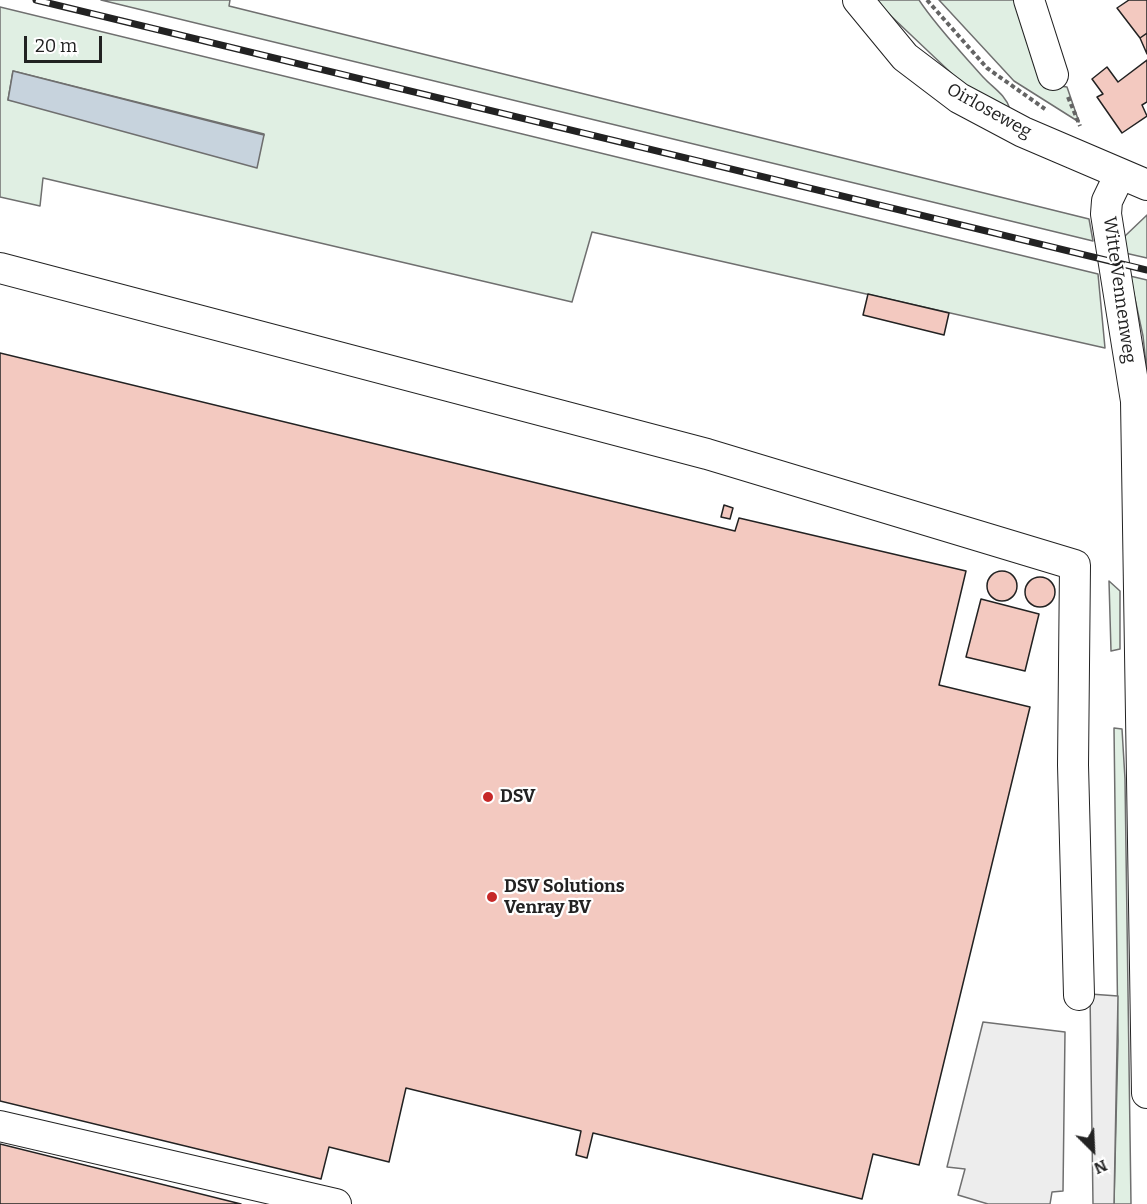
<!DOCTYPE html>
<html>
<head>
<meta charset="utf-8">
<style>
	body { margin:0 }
	#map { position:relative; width:1147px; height:1204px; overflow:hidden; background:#fff; font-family:Bitter,serif }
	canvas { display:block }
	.north { position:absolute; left:1063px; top:1120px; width:60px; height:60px; -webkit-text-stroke:4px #fff; paint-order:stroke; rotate:156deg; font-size:16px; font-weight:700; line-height:24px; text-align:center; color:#222 }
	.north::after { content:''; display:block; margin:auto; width:21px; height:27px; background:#222; clip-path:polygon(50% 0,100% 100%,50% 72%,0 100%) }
	.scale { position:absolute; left:24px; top:36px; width:78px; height:27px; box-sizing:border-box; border:3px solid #222; border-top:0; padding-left:8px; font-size:18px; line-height:21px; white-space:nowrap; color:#222; -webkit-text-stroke:4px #fff; paint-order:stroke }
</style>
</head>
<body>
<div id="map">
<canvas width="1147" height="1204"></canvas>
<div class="north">N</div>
<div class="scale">20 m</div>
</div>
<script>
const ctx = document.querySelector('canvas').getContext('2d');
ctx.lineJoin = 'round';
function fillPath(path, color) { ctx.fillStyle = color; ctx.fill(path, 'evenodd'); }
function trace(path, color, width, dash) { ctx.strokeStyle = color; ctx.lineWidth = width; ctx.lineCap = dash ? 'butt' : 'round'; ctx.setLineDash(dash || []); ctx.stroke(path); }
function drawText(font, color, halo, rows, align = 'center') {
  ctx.font = font + ' Bitter,serif'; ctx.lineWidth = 4.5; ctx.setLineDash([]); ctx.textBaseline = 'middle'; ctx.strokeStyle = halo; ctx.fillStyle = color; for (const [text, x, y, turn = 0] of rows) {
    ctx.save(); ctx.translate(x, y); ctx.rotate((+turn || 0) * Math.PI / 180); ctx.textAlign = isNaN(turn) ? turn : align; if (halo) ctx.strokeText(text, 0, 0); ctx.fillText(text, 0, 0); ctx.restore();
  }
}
const green = new Path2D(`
	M 101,0 L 230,0 L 229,6 L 1089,219 L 1093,241 Z
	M 874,0 L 919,0 C 937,27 961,52 983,77 C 993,88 1005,94 1010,109 L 967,88 Z
	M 939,0 L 1018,0 L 1046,84 L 1067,87 L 1079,122 L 1014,81 Z
	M 0,7 L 1098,274 L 1105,348 L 592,232 L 572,302 L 43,178 L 40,206 L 0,197 ZM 13,71 L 264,134 L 264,135 L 8,100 Z
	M 1147,215 L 1147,258 L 1125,253 L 1125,236 Z
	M 1130,276 L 1147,280 L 1147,373 L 1143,336 Z
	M 1109,581 L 1120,591 L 1120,649 L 1111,651 Z
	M 1114,728 L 1122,729 L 1125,779 L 1131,1204 L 1114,1204 L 1118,1041 Z`);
fillPath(green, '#e0efe3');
trace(green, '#6f6f6f', 1.5);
const parking = new Path2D(`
	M 1090,994 L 1118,996 L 1114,1204 L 1093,1204 Z
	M 983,1022 L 1065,1032 L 1063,1191 L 1052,1192 L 1050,1204 L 988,1204 L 958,1195 L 965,1169 L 947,1167 Z`);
fillPath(parking, '#ededed');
trace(parking, '#6f6f6f', 1.5);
const water = new Path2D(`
	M 13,71 L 264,135 L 257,168 L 8,100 Z`);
fillPath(water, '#c7d3dd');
trace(water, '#6f6f6f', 1.5);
const building = new Path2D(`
	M 1129,0 L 1147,0 L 1147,33 L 1140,38 L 1117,8 Z
	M 1147,33 L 1147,54 L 1140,38 Z
	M 1147,60 L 1147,102 L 1142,105 L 1147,116 L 1122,133 L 1097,97 L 1103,94 L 1092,79 L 1107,67 L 1118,82 Z
	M 868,294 L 949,313 L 944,335 L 863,315 Z
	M 0,353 L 735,531 L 739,518 L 966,571 L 939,685 L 1030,707 L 919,1165 L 873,1154 L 862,1199 L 593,1133 L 587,1158 L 576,1155 L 581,1131 L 406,1088 L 389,1162 L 329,1147 L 321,1179 L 0,1101 Z
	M 724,505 L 733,508 L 730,519 L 721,517 Z
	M987 586a15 15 0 1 1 30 0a15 15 0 1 1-30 0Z
	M1025 592a15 15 0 1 1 30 0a15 15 0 1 1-30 0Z
	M 981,599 L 1039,614 L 1025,671 L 966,657 Z
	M 0,1144 L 241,1204 L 0,1204 Z`);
fillPath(building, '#f3c9c0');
trace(building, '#222', 1.5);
const minor = new Path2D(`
	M 858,0 L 905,57 L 959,98 L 1023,132 L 1147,185
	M 1029,0 L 1053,75
	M 1120,174 L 1107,201 L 1106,214 L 1136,401 L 1147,1093
	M 0,268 L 707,454 L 1075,565 L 1073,765 L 1079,995
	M 0,1126 L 336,1204`);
trace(minor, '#222', 32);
trace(new Path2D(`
	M 927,0 L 987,68 L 1045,109
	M 1068,97 L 1080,126`), '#646464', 4, [4.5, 3]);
trace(minor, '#fff', 30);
const rail = new Path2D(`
	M 36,0 L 1147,270`);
trace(rail, '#222', 7);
trace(rail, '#fff', 4.5, [14]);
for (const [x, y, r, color] of [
	[488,797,6,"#c62828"],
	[492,897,6,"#c62828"]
]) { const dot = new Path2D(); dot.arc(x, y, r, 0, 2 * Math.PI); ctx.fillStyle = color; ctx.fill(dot); trace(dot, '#fff', 2); }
drawText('18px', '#222', '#fff', [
	["Oirloseweg",989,111,29],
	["Witte Vennenweg",1119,290,82]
]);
drawText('bold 18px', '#222', '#fff', [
	["DSV",500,797],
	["DSV Solutions",504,887],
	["Venray BV",504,908]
], 'left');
</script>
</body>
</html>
